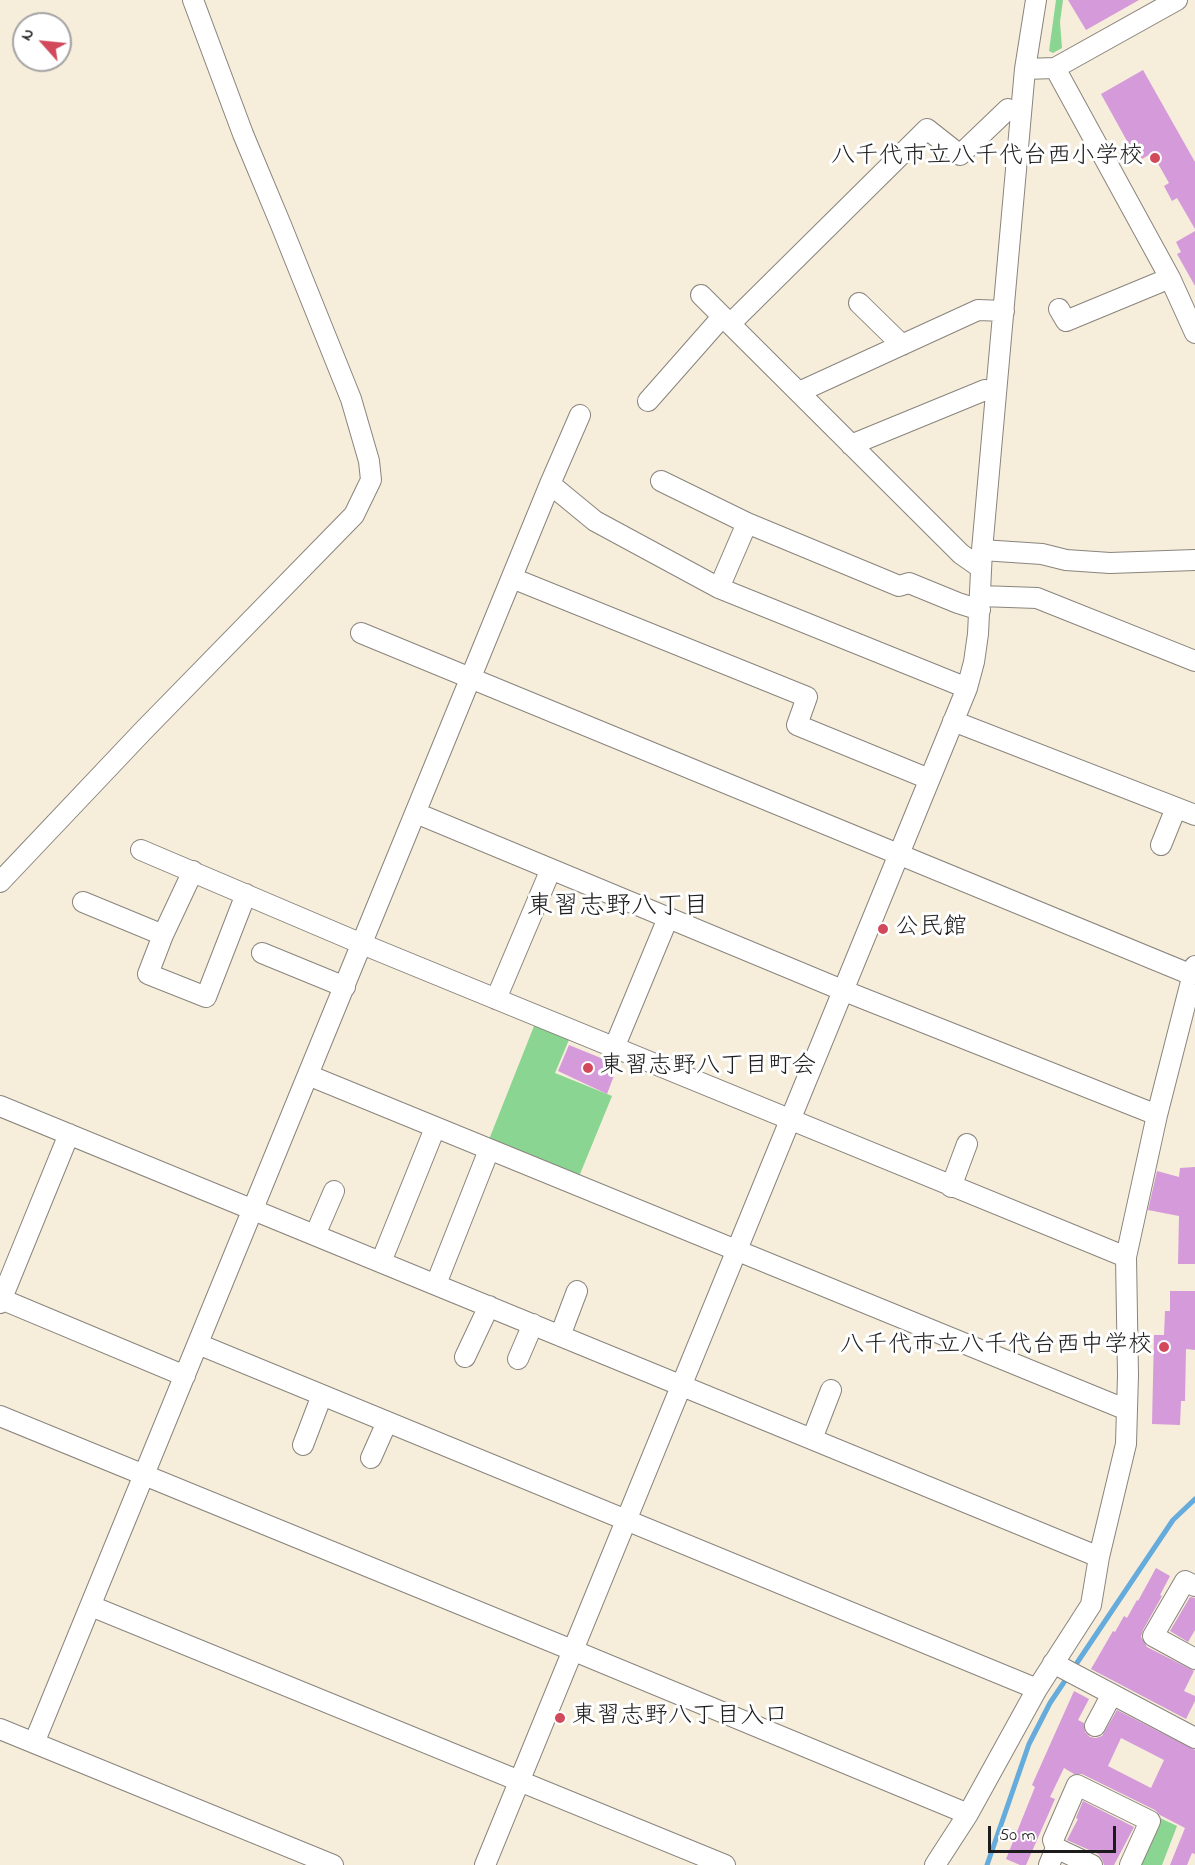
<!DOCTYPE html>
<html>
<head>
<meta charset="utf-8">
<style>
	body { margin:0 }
	#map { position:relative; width:1195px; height:1865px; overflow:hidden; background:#f6eddb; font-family:"Indie Flower",sans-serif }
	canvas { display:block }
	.north { position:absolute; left:12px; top:12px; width:60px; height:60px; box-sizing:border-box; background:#fff; border:2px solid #a4a4a4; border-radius:50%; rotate:297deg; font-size:16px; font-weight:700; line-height:24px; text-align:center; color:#1c1c1c }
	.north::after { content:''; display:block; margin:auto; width:21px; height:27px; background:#d1495b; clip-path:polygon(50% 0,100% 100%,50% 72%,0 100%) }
	.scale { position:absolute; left:988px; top:1826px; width:128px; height:27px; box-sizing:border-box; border:3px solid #1c1c1c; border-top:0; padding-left:8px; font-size:18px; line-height:21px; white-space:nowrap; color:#1c1c1c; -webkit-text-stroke:4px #fff; paint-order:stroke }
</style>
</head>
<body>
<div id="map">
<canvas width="1195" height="1865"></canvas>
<div class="north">N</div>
<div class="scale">50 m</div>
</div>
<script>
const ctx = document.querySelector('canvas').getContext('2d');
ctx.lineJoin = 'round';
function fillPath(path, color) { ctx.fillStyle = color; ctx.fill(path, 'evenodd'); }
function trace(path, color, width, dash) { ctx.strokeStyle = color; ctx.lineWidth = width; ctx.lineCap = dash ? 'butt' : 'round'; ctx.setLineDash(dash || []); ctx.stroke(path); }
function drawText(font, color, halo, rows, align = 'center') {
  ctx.font = font + ' "Indie Flower","Klee One",sans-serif'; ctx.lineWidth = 6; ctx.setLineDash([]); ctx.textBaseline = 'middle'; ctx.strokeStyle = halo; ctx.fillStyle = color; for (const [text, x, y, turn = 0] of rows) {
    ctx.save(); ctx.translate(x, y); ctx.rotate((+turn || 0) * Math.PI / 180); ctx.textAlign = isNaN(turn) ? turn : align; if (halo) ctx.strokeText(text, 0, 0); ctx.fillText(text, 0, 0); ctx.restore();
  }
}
fillPath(new Path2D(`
	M 1056,0 L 1063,0 L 1060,22 L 1062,48 L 1053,53 L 1049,51 Z
	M 536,1021 L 571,1035 L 555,1073 L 612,1096 L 578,1179 L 488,1142 Z
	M 1160,1818 L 1177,1826 L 1162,1865 L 1138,1865 Z`), '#8ad592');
trace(new Path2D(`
	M 987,1865 L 1029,1744 L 1050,1703 L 1173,1520 L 1195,1499`), '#65abdb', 5);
fillPath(new Path2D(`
	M 1068,0 L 1139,0 L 1086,30 Z
	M 1143,70 L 1195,162 L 1195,229 L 1177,198 L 1172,201 L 1164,186 L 1169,183 L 1152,153 L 1142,159 L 1136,148 L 1132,150 L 1101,94 Z
	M 1195,231 L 1195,286 L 1177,254 L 1181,252 L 1176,242 Z
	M 569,1045 L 618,1065 L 607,1094 L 558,1071 Z
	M 1195,1167 L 1195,1264 L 1178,1264 L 1179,1216 L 1148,1210 L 1157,1171 L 1179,1177 L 1180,1168 Z
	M 1170,1291 L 1195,1291 L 1195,1350 L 1186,1349 L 1185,1401 L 1181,1401 L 1180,1425 L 1152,1424 L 1154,1335 L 1164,1335 L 1165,1311 L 1170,1311 Z
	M 1156,1568 L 1170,1576 L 1160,1595 L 1162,1596 L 1143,1630 L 1141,1637 L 1147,1647 L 1194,1671 L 1184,1691 L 1195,1696 L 1195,1701 L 1186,1719 L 1091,1669 L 1113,1631 L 1115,1632 L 1124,1616 L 1127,1618 L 1137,1600 L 1138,1601 Z
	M 1190,1597 L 1195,1598 L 1195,1630 L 1188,1642 L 1170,1631 Z
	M 1074,1691 L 1089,1699 L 1078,1720 L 1084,1723 L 1085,1732 L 1090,1737 L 1096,1738 L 1102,1736 L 1117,1710 L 1195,1750 L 1195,1854 L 1192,1853 L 1187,1865 L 1170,1865 L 1185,1828 L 1160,1815 L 1155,1810 L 1082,1774 L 1074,1774 L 1064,1768 L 1050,1797 L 1055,1799 L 1026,1865 L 1020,1865 L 1006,1859 L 1035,1787 L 1032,1785 ZM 1121,1738 L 1164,1760 L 1151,1788 L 1108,1766 Z
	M 1083,1801 L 1134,1827 L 1114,1865 L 1104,1865 L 1102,1859 L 1098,1854 L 1067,1840 L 1078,1819 L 1076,1818 Z`), '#d49ad9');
const minor = new Path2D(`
	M 1055,68 L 1170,278 L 1195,333
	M 1025,69 L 1055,68 L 1177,0
	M 701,295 L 961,554 L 981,568
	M 859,303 L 902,345
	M 1059,309 L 1066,321 L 1170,278
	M 730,324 L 927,129 L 960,155 L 1008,109 L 1021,114
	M 799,392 L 978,310 L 1004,311
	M 648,401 L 722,317
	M 851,445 L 985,390 L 996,392
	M 661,481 L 747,523 L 899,586 L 909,583 L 958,603 L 980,610
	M 550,484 L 595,521 L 719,588 L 967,688
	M 982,550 L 1042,554 L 1066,560 L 1110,563 L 1195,560
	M 512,578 L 807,697 L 797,725 L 929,779
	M 719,588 L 747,523
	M 981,596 L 1037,598 L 1195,661
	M 361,633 L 1192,975
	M 953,721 L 1195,815
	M 416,813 L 842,990 L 1157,1115
	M 1161,845 L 1176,808
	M 141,850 L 362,944 L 1126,1257
	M 193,871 L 163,935 L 148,974 L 206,997 L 246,894
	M 0,882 L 143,731 L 354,515 L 371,480 L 369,461 L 351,399 L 281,225 L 243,134 L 193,0
	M 83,902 L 163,935
	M 262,953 L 345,987
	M 496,999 L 551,869
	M 614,1048 L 668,918
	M 308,1075 L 1127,1410
	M 0,1106 L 1099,1557
	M 951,1187 L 967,1144
	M 315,1235 L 334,1191
	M 381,1262 L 435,1128
	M 436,1284 L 489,1150
	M 1,1299 L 185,1376
	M 0,1303 L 69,1134
	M 560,1336 L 577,1291
	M 198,1344 L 1037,1689
	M 465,1357 L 489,1306
	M 518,1359 L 533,1324
	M 0,1416 L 572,1650 L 968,1814
	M 812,1439 L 831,1390
	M 303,1445 L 322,1395
	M 371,1458 L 387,1422
	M 1195,1586 L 1185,1581 L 1153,1636 L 1195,1659
	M 91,1606 L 725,1865
	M 1053,1663 L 1195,1738
	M 1095,1726 L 1112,1694
	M 0,1729 L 333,1865
	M 34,1743 L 550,484 L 580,415
	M 1056,1848 L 1092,1865
	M 485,1865 L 967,688 L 974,662 L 978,634 L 982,550 L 1025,69 L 1036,0
	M 935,1865 L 968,1814 L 1037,1689 L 1091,1605 L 1099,1557 L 1126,1444 L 1128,1375 L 1126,1257 L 1157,1115 L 1195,966
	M 1049,1865 L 1056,1848 L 1053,1840 L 1077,1785 L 1150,1821 L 1130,1865`);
trace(minor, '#89847c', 22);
trace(minor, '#fff', 20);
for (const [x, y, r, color] of [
	[1155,158,6,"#d1495b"],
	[883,929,6,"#d1495b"],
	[588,1068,6,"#d1495b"],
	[1164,1347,6,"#d1495b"],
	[560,1718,6,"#d1495b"]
]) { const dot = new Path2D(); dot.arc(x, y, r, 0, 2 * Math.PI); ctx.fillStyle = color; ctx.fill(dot); trace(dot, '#fff', 2); }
drawText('24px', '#1c1c1c', '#fff', [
	["八千代市立八千代台西小学校",1143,158,"right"],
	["公民館",895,929],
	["東習志野八丁目町会",600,1068],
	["八千代市立八千代台西中学校",1152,1347,"right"],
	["東習志野八丁目入口",572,1718]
], 'left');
drawText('26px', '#1c1c1c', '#fff', [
	["東習志野八丁目",618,909]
]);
</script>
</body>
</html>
